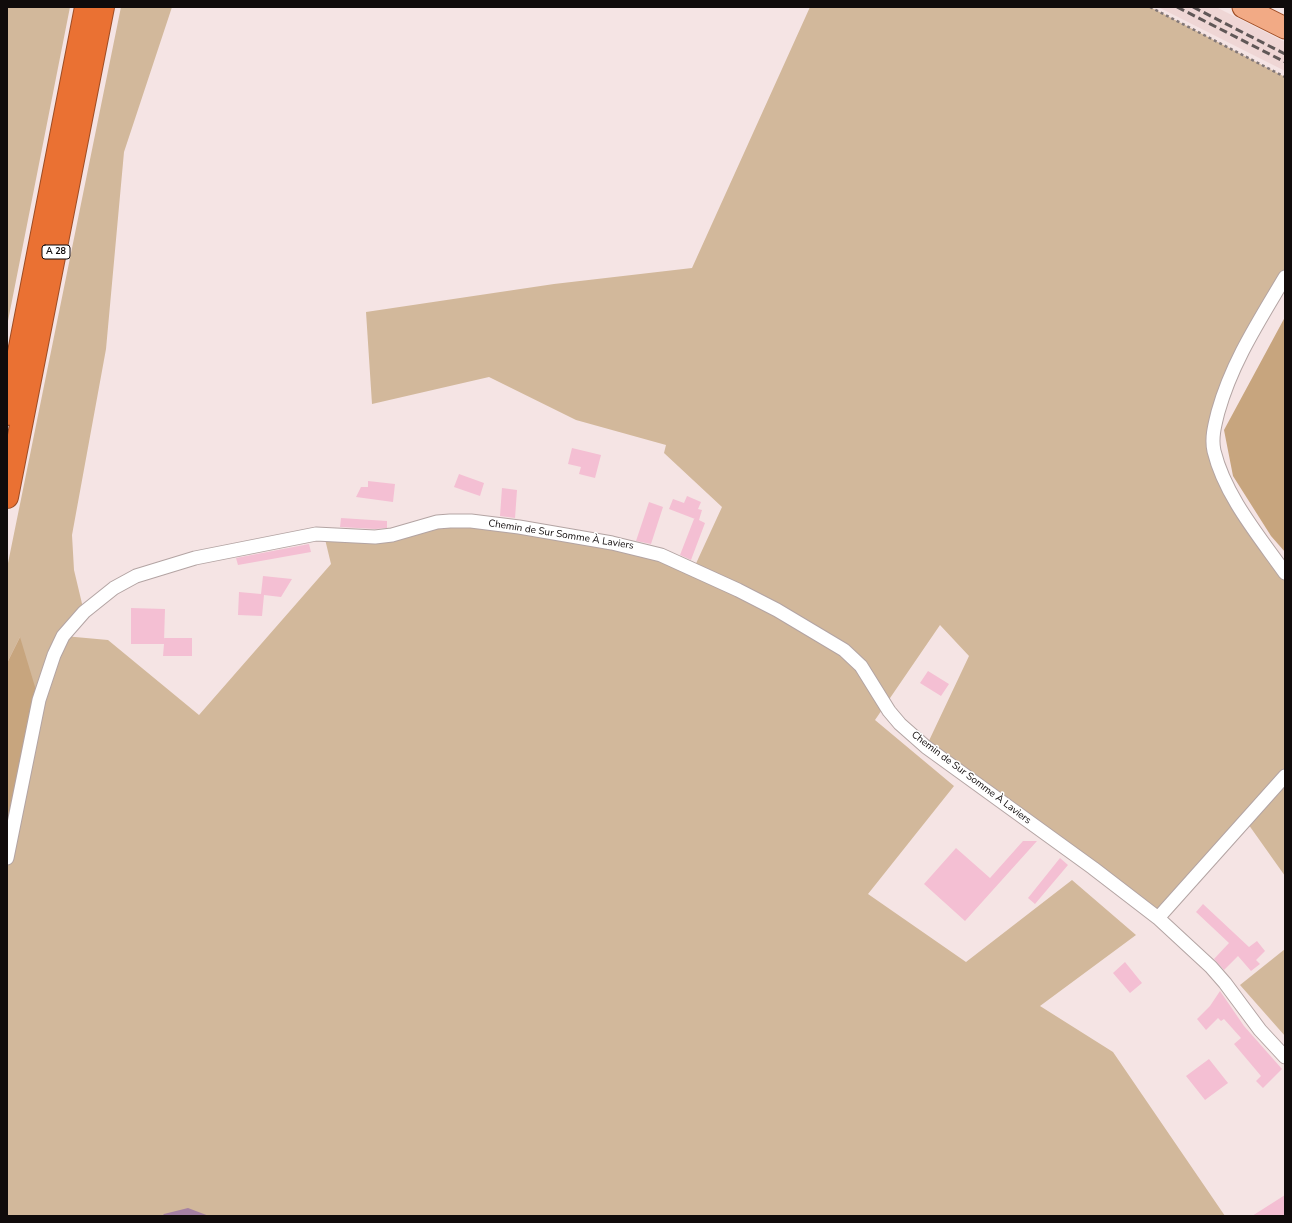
<!DOCTYPE html>
<html>
<head>
<meta charset="utf-8">
<style>
	body { margin:0 }
	#map { position:relative; width:1292px; height:1223px; overflow:hidden; background:#f5e4e4; font-family:"Nunito Sans",sans-serif }
	canvas { display:block }
	.frame { position:absolute; inset:0; border:8px solid #100b0b; pointer-events:none }
</style>
</head>
<body>
<div id="map">
<canvas width="1292" height="1223"></canvas>
<div class="frame"></div>
</div>
<script>
const ctx = document.querySelector('canvas').getContext('2d');
ctx.lineJoin = 'round';
function fillPath(path, color) { ctx.fillStyle = color; ctx.fill(path, 'evenodd'); }
function trace(path, color, width, dash) { ctx.strokeStyle = color; ctx.lineWidth = width; ctx.lineCap = dash ? 'butt' : 'round'; ctx.setLineDash(dash || []); ctx.stroke(path); }
function drawText(font, color, halo, rows, align = 'center') {
  ctx.font = font + ' "Nunito Sans",sans-serif'; ctx.lineWidth = 3; ctx.setLineDash([]); ctx.textBaseline = 'middle'; ctx.strokeStyle = halo; ctx.fillStyle = color; for (const [text, x, y, turn = 0] of rows) {
    ctx.save(); ctx.translate(x, y); ctx.rotate((+turn || 0) * Math.PI / 180); ctx.textAlign = isNaN(turn) ? turn : align; if (halo) ctx.strokeText(text, 0, 0); ctx.fillText(text, 0, 0); ctx.restore();
  }
}
fillPath(new Path2D(`
	M 1158,7 L 1216,7 L 1285,42 L 1285,71 Z`), '#efd6d5');
fillPath(new Path2D(`
	M 7,7 L 70,7 L 7,326 Z
	M 121,7 L 172,7 L 124,152 L 106,349 L 72,535 L 74,570 L 84,612 L 64,636 L 108,640 L 199,715 L 331,564 L 324,535 L 347,535 L 437,522 L 612,543 L 693,570 L 722,507 L 664,453 L 666,445 L 576,420 L 489,377 L 372,404 L 366,312 L 554,284 L 692,268 L 810,7 L 1150,7 L 1285,77 L 1285,277 L 1249,338 L 1214,430 L 1228,488 L 1285,573 L 1285,876 L 1246,821 L 1158,918 L 926,747 L 969,656 L 940,625 L 875,720 L 954,786 L 868,894 L 966,962 L 1072,880 L 1136,935 L 1040,1006 L 1113,1052 L 1225,1216 L 7,1216 L 7,858 L 20,637 L 7,663 L 7,568 Z
	M 1285,949 L 1285,1036 L 1240,985 Z`), '#d2b89b');
fillPath(new Path2D(`
	M 1285,317 L 1285,552 L 1271,536 L 1233,476 L 1224,430 Z
	M 20,637 L 39,700 L 7,858 L 7,663 Z`), '#c7a57e');
fillPath(new Path2D(`
	M 188,1208 L 209,1216 L 162,1216 L 164,1214 Z`), '#a681a3');
fillPath(new Path2D(`
	M 572,448 L 601,455 L 595,478 L 579,474 L 581,467 L 568,464 Z
	M 459,474 L 484,483 L 480,496 L 454,487 Z
	M 368,481 L 395,484 L 393,502 L 356,497 L 361,487 L 368,487 Z
	M 502,488 L 517,490 L 515,518 L 500,516 Z
	M 687,496 L 701,502 L 698,509 L 702,510 L 699,520 L 705,523 L 691,560 L 680,555 L 694,519 L 695,519 L 669,509 L 673,499 L 684,503 Z
	M 649,502 L 663,507 L 651,544 L 636,541 Z
	M 341,518 L 387,521 L 387,528 L 375,529 L 340,527 Z
	M 309,544 L 311,552 L 238,565 L 236,558 Z
	M 263,576 L 292,579 L 281,597 L 264,595 L 262,616 L 238,615 L 239,592 L 261,594 Z
	M 131,608 L 165,609 L 164,642 L 164,638 L 192,638 L 192,656 L 163,656 L 164,644 L 131,644 Z
	M 928,671 L 949,684 L 941,696 L 920,683 Z
	M 1023,841 L 1037,841 L 965,921 L 924,884 L 956,848 L 990,878 Z
	M 1060,858 L 1068,865 L 1035,904 L 1028,898 Z
	M 1203,904 L 1249,947 L 1257,941 L 1265,951 L 1256,960 L 1260,964 L 1251,971 L 1238,956 L 1224,970 L 1214,959 L 1229,943 L 1196,912 Z
	M 1125,962 L 1142,983 L 1130,993 L 1113,973 Z
	M 1220,991 L 1244,1026 L 1282,1069 L 1263,1088 L 1256,1081 L 1261,1076 L 1234,1044 L 1241,1038 L 1224,1019 L 1221,1021 L 1218,1018 L 1206,1030 L 1197,1019 L 1210,1006 Z
	M 1209,1059 L 1228,1083 L 1205,1100 L 1186,1076 Z
	M 1285,1195 L 1285,1216 L 1252,1216 Z`), '#f4bfd3');
const street = new Path2D(`
	M 1285,277 C 1259,321 1232,362 1218,412 C 1215,424 1211,438 1214,451 C 1225,496 1259,536 1285,573
	M 7,858 L 39,700 L 54,655 L 63,636 L 84,612 L 114,588 L 136,576 L 195,558 L 316,534 L 375,537 L 392,535 L 437,522 L 450,521 L 471,521 L 519,527 L 612,543 L 661,555 L 738,590 L 777,610 L 844,650 L 861,666 L 889,711 L 900,724 L 926,747 L 1093,868 L 1158,918 L 1211,967 L 1225,983 L 1260,1030 L 1285,1057
	M 1158,918 L 1285,776`);
const primary = new Path2D(`
	M 1243,7 L 1285,28`);
const highway = new Path2D(`
	M 7,414 L 86,7
	M 7,497 L 103,7`);
trace(street, '#b3a4a3', 15);
trace(primary, '#9e4d25', 23);
trace(highway, '#9e4d25', 24);
trace(new Path2D(`
	M 1150,7 L 1285,77`), '#827777', 2.5, [3, 3]);
trace(street, '#fff', 13);
trace(primary, '#f2aa85', 21);
trace(highway, '#ea7133', 22);
trace(new Path2D(`
	M 1177,7 L 1285,62
	M 1193,7 L 1285,54`), '#605757', 3, [8, 4]);
for (const [x, y, w] of [
	[56,252,28]
]) { const box = new Path2D(); box.roundRect(x - w / 2, y - 7, w, 14, 3); ctx.fillStyle = '#fff'; ctx.fill(box); trace(box, '#100b0b', 1); }
drawText('bold 9px', '#100b0b', null, [
	["A 28",56,252]
]);
drawText('10px', '#100b0b', '#fff', [
	["Chemin de Sur Somme À Laviers",561,535,9],
	["Chemin de Sur Somme À Laviers",971,778,37]
]);
</script>
</body>
</html>
